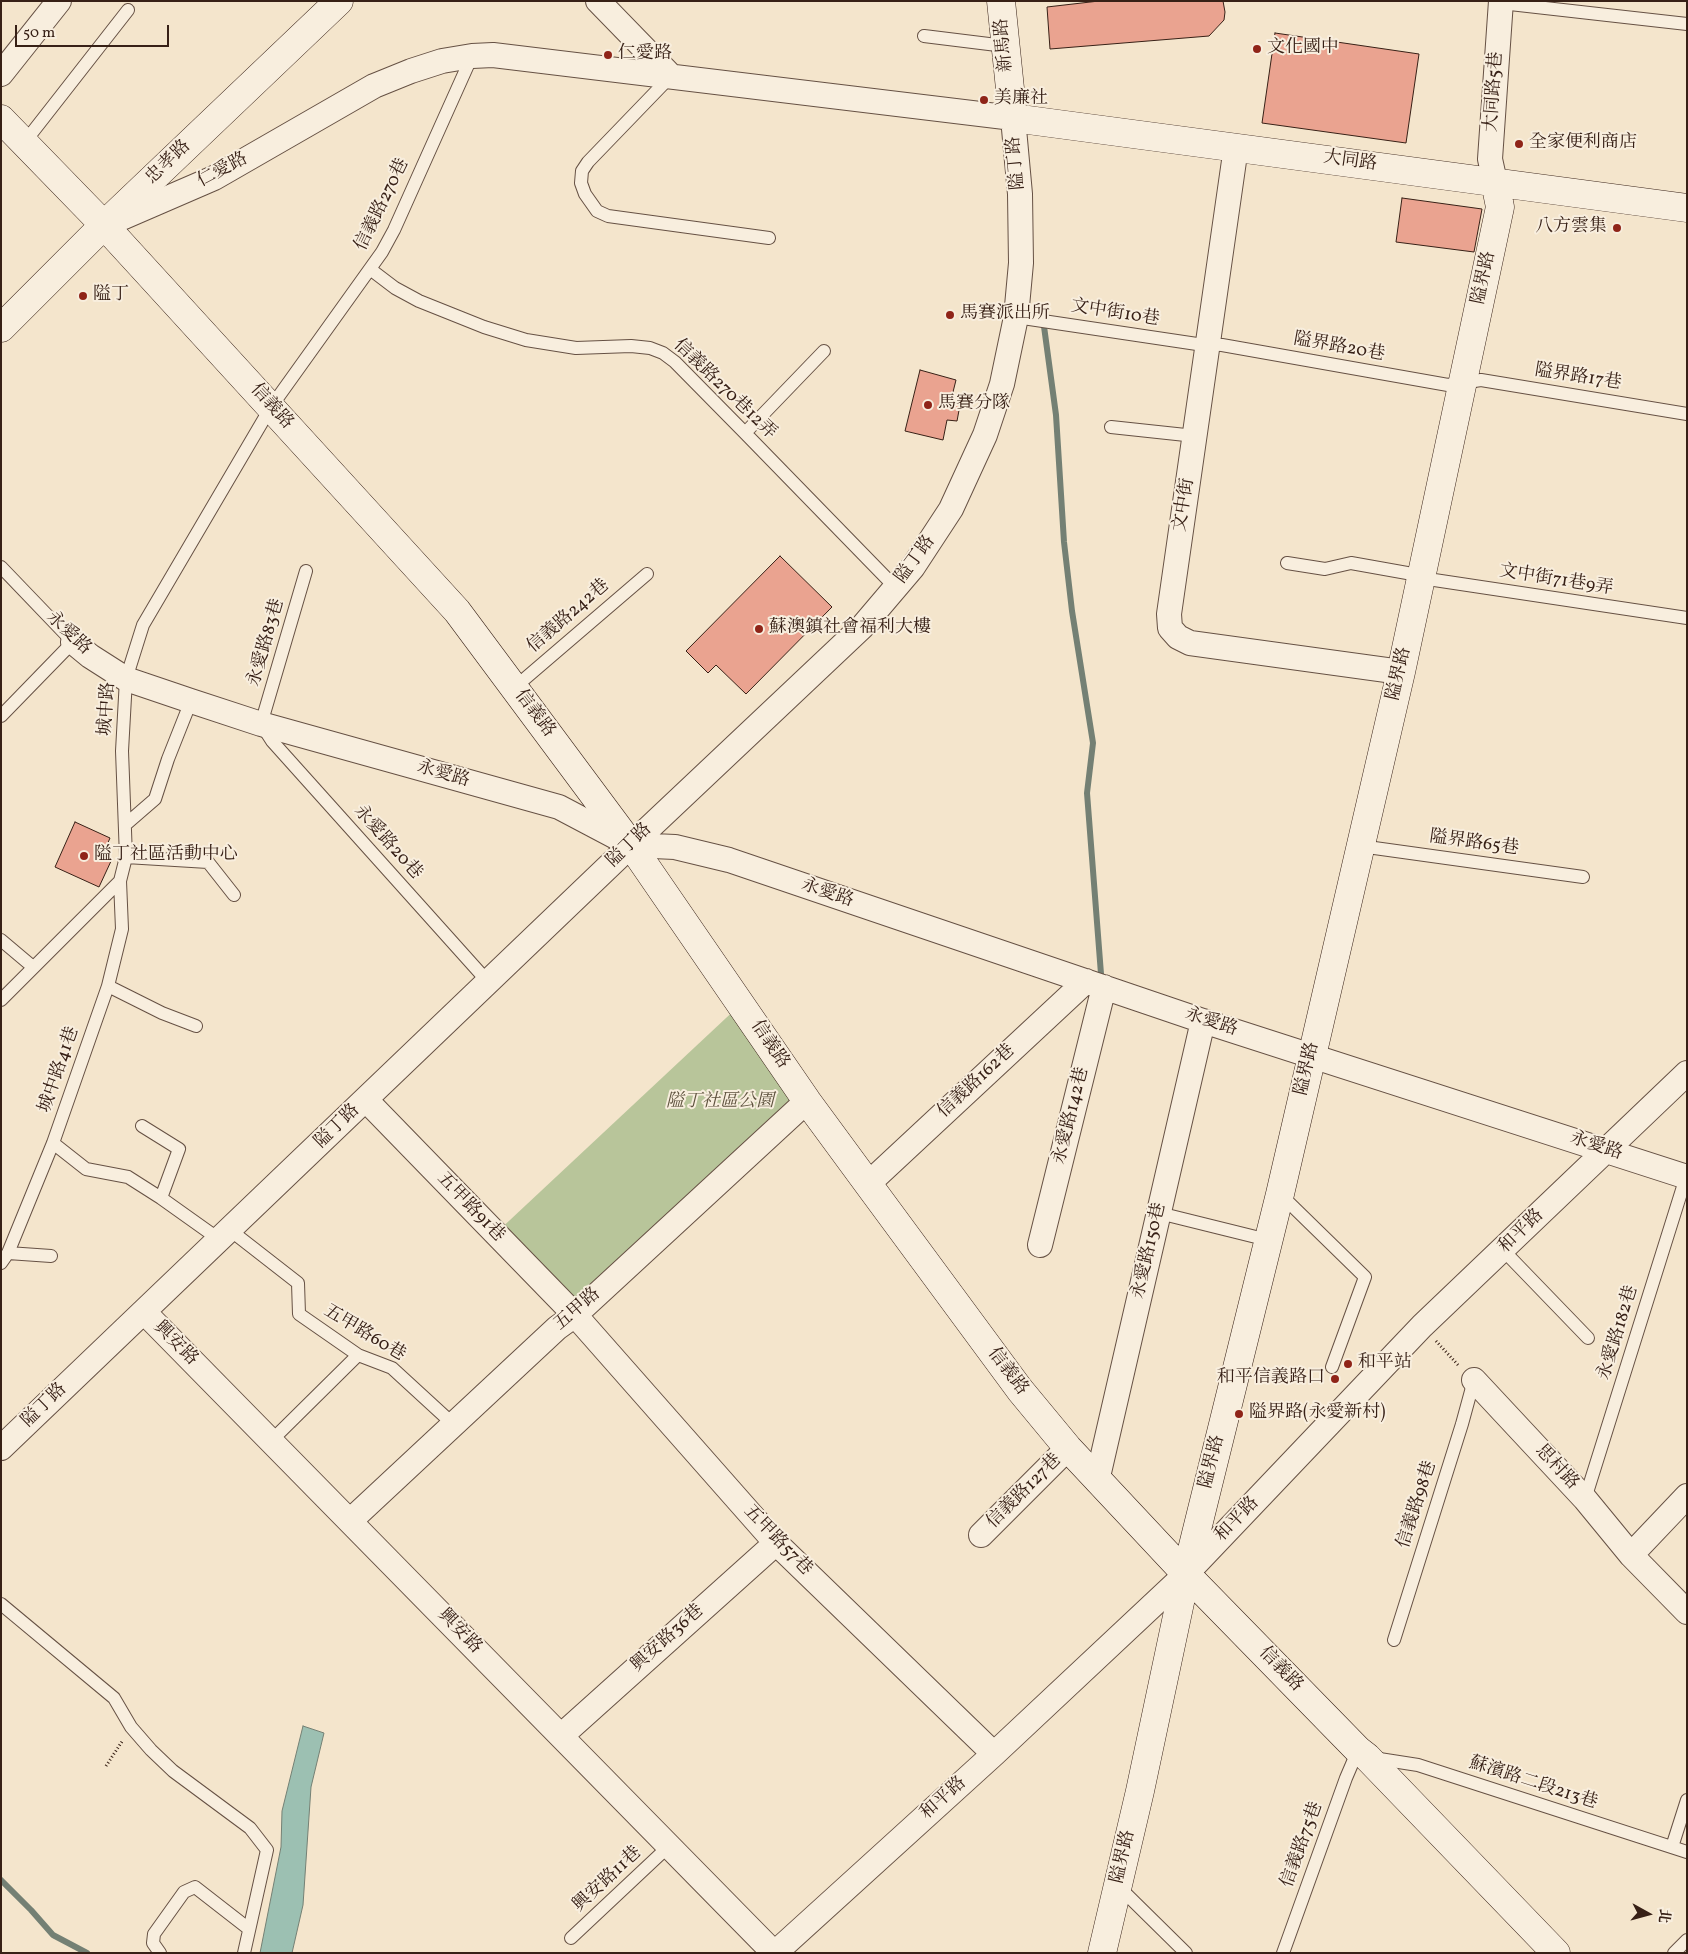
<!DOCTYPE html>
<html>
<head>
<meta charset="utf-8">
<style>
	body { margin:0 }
	#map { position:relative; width:1688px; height:1954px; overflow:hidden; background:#f4e5cc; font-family:Vollkorn,"Noto Serif TC",serif }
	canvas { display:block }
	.frame { position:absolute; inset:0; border:2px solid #372016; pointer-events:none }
	.north { position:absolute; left:1623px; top:1889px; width:50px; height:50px; -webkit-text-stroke:4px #f8eede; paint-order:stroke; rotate:97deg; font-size:14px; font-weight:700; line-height:20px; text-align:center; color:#372016 }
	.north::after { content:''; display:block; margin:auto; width:18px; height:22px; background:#372016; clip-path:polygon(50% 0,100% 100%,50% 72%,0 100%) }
	.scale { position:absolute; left:15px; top:25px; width:154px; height:22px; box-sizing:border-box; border:2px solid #372016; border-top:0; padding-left:6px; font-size:15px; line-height:18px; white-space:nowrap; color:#372016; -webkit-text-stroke:4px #f8eede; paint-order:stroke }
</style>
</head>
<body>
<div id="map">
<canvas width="1688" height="1954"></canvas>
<div class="frame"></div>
<div class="north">北</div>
<div class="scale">50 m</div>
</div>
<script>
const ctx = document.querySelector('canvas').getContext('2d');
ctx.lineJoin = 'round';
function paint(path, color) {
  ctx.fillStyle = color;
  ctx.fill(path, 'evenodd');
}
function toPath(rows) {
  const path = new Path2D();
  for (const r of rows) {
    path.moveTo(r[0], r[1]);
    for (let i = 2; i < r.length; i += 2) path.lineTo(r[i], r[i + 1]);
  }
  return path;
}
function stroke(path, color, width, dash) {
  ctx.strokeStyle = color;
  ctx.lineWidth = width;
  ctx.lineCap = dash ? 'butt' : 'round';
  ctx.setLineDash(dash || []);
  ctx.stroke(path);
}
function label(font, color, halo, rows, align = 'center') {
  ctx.font = font + ' Vollkorn,"Noto Serif TC",serif';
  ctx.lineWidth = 4;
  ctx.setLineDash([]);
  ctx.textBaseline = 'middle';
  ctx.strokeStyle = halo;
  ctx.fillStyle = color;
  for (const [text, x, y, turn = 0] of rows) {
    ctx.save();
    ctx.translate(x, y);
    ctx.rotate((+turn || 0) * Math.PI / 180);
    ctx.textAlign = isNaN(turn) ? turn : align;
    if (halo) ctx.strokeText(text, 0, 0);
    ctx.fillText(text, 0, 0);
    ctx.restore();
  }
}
const green = toPath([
	[741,1004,807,1101,575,1315,495,1234]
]);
const water = toPath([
	[303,1726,324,1733,311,1787,303,1905,292,1953,260,1953,281,1847,282,1811,303,1726]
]);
const stream = toPath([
	[1043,319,1056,415,1064,542,1072,611,1093,743,1087,793,1101,974],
	[1,1880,31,1910,53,1935,87,1953]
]);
const building = toPath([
	[1099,1,1223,1,1225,12,1224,20,1209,36,1050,49,1047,7,1099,1],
	[1275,33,1419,54,1406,143,1262,123,1275,33],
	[1402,198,1482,209,1474,252,1396,242,1402,198],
	[920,370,956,380,950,404,960,405,957,421,947,420,943,440,905,431,920,370],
	[780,556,832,607,746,694,716,665,708,673,686,651,780,556],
	[75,822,110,838,103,854,112,859,99,887,55,867,75,822]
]);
const path = toPath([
	[1436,1341,1459,1366],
	[106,1766,123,1740]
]);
const lane = toPath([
	[1501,3,1687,24],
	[924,36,1005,46],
	[671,76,588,162,582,171,581,183,585,194,597,211,608,216,769,238],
	[24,143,128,10],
	[370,269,395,288,419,301,484,327,526,340,576,348,631,346,650,348,663,353,675,362,745,433,896,588],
	[1016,317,1197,344,1222,345,1448,385,1481,380,1687,414],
	[1111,427,1195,436],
	[745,433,824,351],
	[1287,563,1325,569,1351,563,1407,573,1421,578,1687,618],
	[1,567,73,642,1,716],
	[306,571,261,724,272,741,489,983],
	[514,688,647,574],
	[125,825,155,799,168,759,191,701],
	[1360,846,1583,877],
	[126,857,208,862,234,895],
	[1,940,33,967],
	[108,986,162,1013,196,1026],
	[1,1000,120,881,126,857,122,751,126,679,143,625,271,407,382,252,394,230,472,56],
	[142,1126,179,1149,161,1198],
	[53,1143,86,1169,128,1177,161,1198,220,1240],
	[1280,1194,1365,1277,1332,1367],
	[1159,1213,1268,1240],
	[230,1230,298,1283,299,1314,358,1355,392,1368,453,1424],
	[1503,1250,1588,1338],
	[8,1253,51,1256],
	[1,1263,8,1253,53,1143,108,986,122,929,120,881],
	[271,1441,358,1355],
	[1585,1499,1686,1177],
	[1,1604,114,1698,131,1727,151,1750,173,1771,250,1828,267,1850,244,1953],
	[1394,1640,1462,1424,1474,1380],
	[1373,1758,1418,1765,1687,1852],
	[1672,1847,1687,1800],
	[1118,1886,1186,1953],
	[571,1938,669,1846],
	[160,1953,153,1943,154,1934,184,1892,195,1887,249,1929],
	[1283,1953,1346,1778,1358,1750],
	[1674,1953,1687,1940]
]);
const street = toPath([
	[598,1,671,76],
	[1,74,59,1],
	[1236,147,1169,614,1170,628,1178,637,1190,643,1401,672],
	[1495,182,1490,159,1501,1],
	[73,642,90,656,126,679,191,701,261,724,559,807,631,845,675,847,729,860,1203,1021,1687,1177],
	[366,1100,575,1315,776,1543,994,1754],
	[868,1184,1086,981],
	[1040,1245,1104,987],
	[144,1312,774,1953],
	[1474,1380,1585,1499,1631,1555,1687,1612],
	[1,1448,631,845,862,627,913,567,951,509,985,435,1002,384,1016,317,1021,263,1020,194,1013,118,493,55,472,56,442,61,411,71,374,86,214,178,110,223],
	[1097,1481,1203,1021],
	[350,1521,557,1328,575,1315,807,1101],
	[981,1535,1068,1448],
	[1631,1555,1687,1496],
	[561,1736,776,1543],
	[775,1953,994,1754,1186,1574,1422,1326,1687,1073]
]);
const secondary = toPath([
	[1001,1,1013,118,1687,208],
	[1,119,104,225,457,611,631,845,807,1101,868,1184,1020,1390,1068,1448,1186,1574,1358,1750,1367,1757,1556,1953],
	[1,328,104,225,339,1],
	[1102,1953,1140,1791,1186,1574,1280,1194,1401,672,1500,207,1495,182]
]);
const markers = [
	[1257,49,5,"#8f2418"],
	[608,55,5,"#8f2418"],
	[984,100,5,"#8f2418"],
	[1519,144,5,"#8f2418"],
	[1617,228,5,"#8f2418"],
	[83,296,5,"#8f2418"],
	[950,315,5,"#8f2418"],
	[928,405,5,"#8f2418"],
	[759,629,5,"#8f2418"],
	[84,856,5,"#8f2418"],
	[1348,1364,5,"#8f2418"],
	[1335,1379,5,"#8f2418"],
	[1239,1414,5,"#8f2418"]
];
const streetNames = [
	["新馬路",1005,45,-95],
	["大同路5巷",1495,92,-86],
	["大同路",1350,162,8],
	["忠孝路",169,163,-44],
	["隘丁路",1017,163,-95],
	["仁愛路",223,171,-28],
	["信義路270巷",383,205,-64],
	["隘界路",1485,278,-78],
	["文中街10巷",1115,314,9],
	["隘界路20巷",1339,348,10],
	["隘界路17巷",1578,378,9],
	["信義路270巷12弄",724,390,44],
	["信義路",271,407,48],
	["文中街",1185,505,-81],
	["隘丁路",916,560,-54],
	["文中街71巷9弄",1556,581,9],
	["信義路242巷",569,617,-41],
	["永愛路",68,634,43],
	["永愛路83巷",267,643,-74],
	["隘界路",1400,674,-77],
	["城中路",108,709,-86],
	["信義路",534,714,53],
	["永愛路",443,775,16],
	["永愛路20巷",387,843,48],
	["隘界路65巷",1474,844,8],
	["隘丁路",630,846,-44],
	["永愛路",827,894,19],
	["永愛路",1211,1023,18],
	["信義路",769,1045,56],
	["隘界路",1308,1069,-77],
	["城中路41巷",60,1070,-71],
	["信義路162巷",977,1082,-43],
	["永愛路142巷",1072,1116,-76],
	["隘丁路",338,1127,-44],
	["永愛路",1596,1147,18],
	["五甲路91巷",470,1208,46],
	["和平路",1522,1232,-44],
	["永愛路150巷",1150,1251,-77],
	["五甲路",578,1310,-41],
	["永愛路182巷",1619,1333,-73],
	["五甲路60巷",364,1334,31],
	["興安路",175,1344,45],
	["信義路",1007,1372,53],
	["隘丁路",45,1406,-44],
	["隘界路",1213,1462,-76],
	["思村路",1556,1468,47],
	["信義路127巷",1025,1492,-45],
	["信義路98巷",1418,1505,-72],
	["和平路",1238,1520,-46],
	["五甲路57巷",777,1541,46],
	["興安路",459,1632,46],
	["興安路36巷",668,1639,-42],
	["信義路",1280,1670,46],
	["蘇濱路二段213巷",1533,1784,18],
	["和平路",944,1799,-42],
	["信義路75巷",1303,1845,-70],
	["隘界路",1124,1857,-77],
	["興安路11巷",608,1880,-43]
];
const poiNames = [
	["文化國中",1267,49],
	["仁愛路",618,55],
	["美廉社",994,100],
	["全家便利商店",1529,144],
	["八方雲集",1607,228,"right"],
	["隘丁",93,296],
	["馬賽派出所",960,315],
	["馬賽分隊",938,405],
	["蘇澳鎮社會福利大樓",769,629],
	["隘丁社區活動中心",94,856],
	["和平站",1358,1364],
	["和平信義路口",1325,1379,"right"],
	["隘界路(永愛新村)",1249,1414]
];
const parkNames = [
	["隘丁社區公園",720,1103]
];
paint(green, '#b8c59a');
paint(water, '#9cc0b2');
stroke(water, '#748074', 1);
stroke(stream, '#748074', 6);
paint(building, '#eaa390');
stroke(building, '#372016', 1);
stroke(lane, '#665144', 14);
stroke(street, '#665144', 26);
stroke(secondary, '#372016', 29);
stroke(path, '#372016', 3, [1, 2.5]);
stroke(lane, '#f8eede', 12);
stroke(street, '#f8eede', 24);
stroke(secondary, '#f8eede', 28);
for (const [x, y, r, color] of markers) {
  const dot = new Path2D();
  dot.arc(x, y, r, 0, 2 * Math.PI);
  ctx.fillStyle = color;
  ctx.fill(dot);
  stroke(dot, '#f8eede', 2);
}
label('18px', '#372016', '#f8eede', streetNames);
label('18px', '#372016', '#f8eede', poiNames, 'left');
label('italic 18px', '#5e523e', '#f8eede', parkNames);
</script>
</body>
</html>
